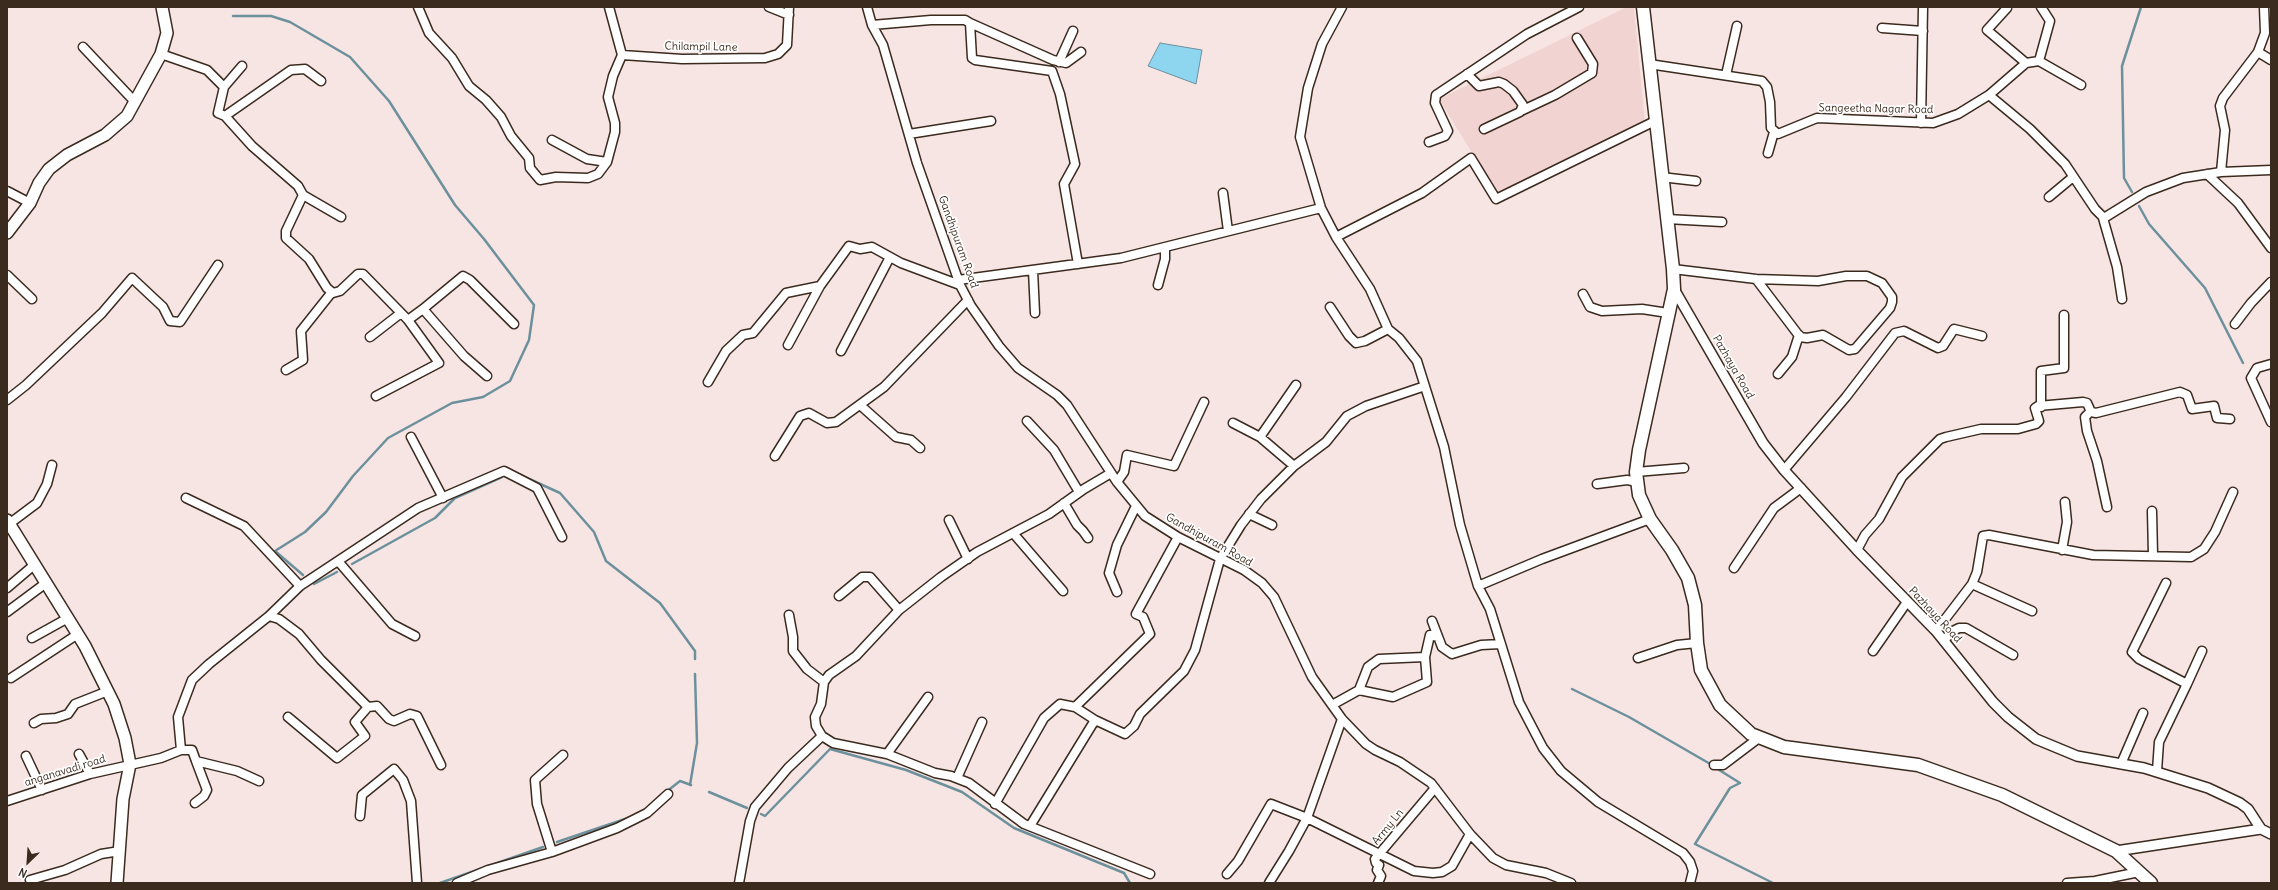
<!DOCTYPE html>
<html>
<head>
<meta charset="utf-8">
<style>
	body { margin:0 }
	#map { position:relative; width:2278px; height:890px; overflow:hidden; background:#f7e5e4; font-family:Delius,sans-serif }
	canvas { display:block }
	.frame { position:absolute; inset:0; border:8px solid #3b2a1e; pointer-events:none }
	.north { position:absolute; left:8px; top:842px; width:40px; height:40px; -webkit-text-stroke:3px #fff; paint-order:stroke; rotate:205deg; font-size:11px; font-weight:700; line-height:16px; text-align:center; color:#3b2a1e }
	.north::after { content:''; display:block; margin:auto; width:14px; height:18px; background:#3b2a1e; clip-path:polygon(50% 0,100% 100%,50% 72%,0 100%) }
</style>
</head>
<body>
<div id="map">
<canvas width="2278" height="890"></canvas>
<div class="frame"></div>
<div class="north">N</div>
</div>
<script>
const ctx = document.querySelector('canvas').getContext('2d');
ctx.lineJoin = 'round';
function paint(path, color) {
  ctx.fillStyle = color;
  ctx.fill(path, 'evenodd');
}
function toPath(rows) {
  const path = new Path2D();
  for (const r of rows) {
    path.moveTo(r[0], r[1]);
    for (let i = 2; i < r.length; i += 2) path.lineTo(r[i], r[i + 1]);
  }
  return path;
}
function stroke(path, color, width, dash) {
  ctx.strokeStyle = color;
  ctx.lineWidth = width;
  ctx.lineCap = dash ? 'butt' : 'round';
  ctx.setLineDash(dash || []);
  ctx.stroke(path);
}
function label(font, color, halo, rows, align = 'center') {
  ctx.font = font + ' Delius,sans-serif';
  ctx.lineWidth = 3.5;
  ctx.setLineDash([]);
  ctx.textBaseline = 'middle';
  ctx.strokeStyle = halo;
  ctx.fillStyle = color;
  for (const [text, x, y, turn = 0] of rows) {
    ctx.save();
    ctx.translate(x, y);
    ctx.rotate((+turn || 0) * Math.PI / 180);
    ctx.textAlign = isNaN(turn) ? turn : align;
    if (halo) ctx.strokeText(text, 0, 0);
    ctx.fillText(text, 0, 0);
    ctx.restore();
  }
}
const built = toPath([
	[1627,7,1634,7,1645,124,1498,195,1439,99]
]);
const water = toPath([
	[1160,43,1202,50,1196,84,1148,66,1160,43]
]);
const stream = toPath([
	[233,16,271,16,290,22,350,57,389,101,455,205,484,239,534,305,529,340,510,381,483,397,452,403,388,438,353,476,326,512,305,532,275,551,303,575],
	[2132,192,2124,178,2122,66,2141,7],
	[2139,206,2149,224,2205,288,2243,363],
	[514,472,560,493,594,532,606,561,660,603,695,651,695,659],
	[352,564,435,518,455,498,502,477],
	[314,584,337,572],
	[1572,689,1629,717,1712,765],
	[1716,768,1740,783,1730,788,1695,844,1773,883],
	[690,785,697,743,695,674],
	[666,792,680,781,691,785],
	[709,792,747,808],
	[761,814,765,816,830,749,906,770,962,792,1014,828,1124,873,1130,883],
	[557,842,631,817],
	[440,883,543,847]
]);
const minor = toPath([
	[418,7,429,33,452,58,469,86,486,100,501,117,511,136,529,158,530,168,540,180,556,177,588,178,598,174,607,162,615,132,615,123,608,97,613,76,622,55],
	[609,7,622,55,682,59,765,58,778,54,787,45,789,7],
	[769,7,789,15],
	[867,7,872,25,883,45,917,163,960,285,971,306,999,346,1018,368,1057,395,1067,405,1117,482,1145,516,1178,537,1244,570,1262,583,1274,597,1312,677,1342,719,1366,744,1375,750,1400,762,1431,783,1470,834,1493,858,1506,865,1546,873,1571,883],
	[1342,7,1322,44,1308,88,1300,137,1321,208,1336,237,1370,289,1388,329,1399,338,1417,361,1444,447,1460,525,1478,586,1490,609,1519,702,1543,748,1561,771,1598,802,1683,853,1690,862,1693,871,1690,883],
	[2007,8,1987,30,2026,63,2039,61,2081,85],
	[970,23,1053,60,1066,63,1081,52],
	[872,25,931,20,965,20,970,23,972,58,975,60,1052,71,1060,94,1075,164,1064,184,1078,264],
	[1882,28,1923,31],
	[83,47,135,102],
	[2258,52,2271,60],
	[161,54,207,70,224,87,218,113,225,116,252,146,298,186,303,195,286,231,286,238,309,259,327,288,333,293,340,291,358,274,363,274,408,320,439,363,376,396],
	[2039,61,2050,21,2041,7],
	[1059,62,1073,31],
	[1649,64,1762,81,1767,87,1770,102,1771,128,1778,134,1817,118,1933,123,1958,114,1989,95,2030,129,2065,164,2095,209,2104,218,2146,192,2183,178,2221,172,2271,170],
	[1467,74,1479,86,1499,82,1504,84,1513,91,1523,105,1520,112,1484,129],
	[1726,75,1737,26],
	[224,87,242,66],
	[1989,95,2026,63],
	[1521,111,1555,95,1592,73,1593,64,1577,38],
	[225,116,291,70,305,69,321,81],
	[1921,123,1923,7],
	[909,134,991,121],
	[552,140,587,159,607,162],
	[1429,142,1445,136,1448,131,1435,103,1436,95,1527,34,1579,7],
	[1768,153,1774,132],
	[2221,172,2225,130,2220,106,2223,98,2258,52,2265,33,2264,7],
	[2207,174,2238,203,2271,248],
	[1661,177,1696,181],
	[7,191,30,203],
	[1223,193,1228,231],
	[303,195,341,217],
	[2049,197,2073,177],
	[2103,218,2117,267,2122,299],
	[1667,219,1722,222],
	[1336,237,1422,193,1471,158,1496,199,1655,121],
	[1673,269,1756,279,1818,281,1846,276,1867,276,1882,283,1892,297,1892,302,1890,308,1855,349,1849,350,1823,335,1807,338,1800,337,1756,279],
	[1033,270,1035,313],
	[7,275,32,299],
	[958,280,1121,258,1321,208],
	[1158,285,1165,259,1165,247],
	[1583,294,1590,307,1602,311,1642,309,1668,313],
	[1330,307,1349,336,1356,343,1365,341,1388,329],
	[423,309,463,276,470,280,514,324],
	[408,320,423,309,464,356,487,376],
	[2235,324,2251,303,2271,282],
	[370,337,401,313],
	[788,345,820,286],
	[841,351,890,257],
	[2271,364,2257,368,2251,378,2271,422],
	[286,370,303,360,301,331,332,292],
	[1778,374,1792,357,1799,335],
	[708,382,726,351,743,335,753,333,786,293,820,286,849,246,860,249,872,247,901,263,960,285],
	[7,400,26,385,102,313,132,278,163,307,170,321,180,322,218,265],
	[860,405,896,437,911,440,920,448],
	[2041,407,2041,371,2064,368,2064,315],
	[2091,411,2085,417,2087,431,2097,461,2107,507],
	[1027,421,1054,450,1079,492],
	[1233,423,1260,437,1294,466],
	[411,437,443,498],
	[1260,437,1296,385],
	[775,456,800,416,809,413,827,423,836,422,884,387,968,300],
	[1784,470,1846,397,1895,333,1904,331,1938,348,1943,346,1954,329,1982,336],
	[1636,472,1684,468],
	[1117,482,1124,472,1127,455,1174,466,1204,402],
	[1597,484,1627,480,1638,482],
	[186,498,244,526,300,586],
	[1064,503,1077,525,1083,531,1088,538],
	[2152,511,2153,555],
	[1249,514,1272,525],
	[949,520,968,559],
	[9,524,37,503,47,484,52,465],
	[1013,533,1063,591],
	[1857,550,1865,535,1879,519,1902,477,1940,439,1946,437,1981,429,2018,429,2036,424,2039,421,2035,408,2038,406,2083,402,2087,403,2091,412,2096,413,2180,392,2187,395,2192,409,2214,406,2217,418,2230,419],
	[2062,550,2067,522,2065,502],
	[338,561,392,624,415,636],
	[1734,568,1774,508,1801,488],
	[1972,584,2032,611],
	[1478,586,1542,559,1650,519],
	[7,588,34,565],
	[1117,592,1109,573,1117,545,1136,506],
	[839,596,862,577,870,577,899,610],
	[7,612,46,583],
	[789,615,793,637,793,651,807,669,824,682],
	[269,616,300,586,418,508,504,471,537,488,562,537],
	[1432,621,1442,647,1452,654,1481,645,1501,644],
	[1936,631,1972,584,1977,572,1983,536,1989,535,2093,555,2191,557,2204,549,2215,532,2233,492],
	[32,638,68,618],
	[1944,641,1951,632,1959,628,1966,628,2013,655],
	[1873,651,1907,602],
	[1638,658,1677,645,1697,643],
	[11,678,78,634],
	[2187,684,2202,651],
	[1359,690,1368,667,1379,659,1425,657],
	[1332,705,1359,690,1393,697,1427,682,1425,657,1430,635,1438,637],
	[368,707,377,706,389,719,394,721,410,714,417,716,441,765],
	[1075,707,1150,634,1143,617,1136,614,1178,537],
	[1095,720,1125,734,1134,726,1140,714,1184,671,1195,650,1220,559,1241,525,1261,499,1294,466,1326,442,1347,416,1366,406,1425,386],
	[34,723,41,719,56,718,68,714,75,704,108,691],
	[822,736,833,743,887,754,935,773,951,776,969,783,1024,824,1150,874],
	[181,750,192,750,196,761,237,771,259,781],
	[79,754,90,774],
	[887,754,928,697],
	[26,756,42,790],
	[2121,764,2143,713],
	[1714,765,1723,765,1760,737],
	[2157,771,2159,742,2187,684,2139,659,2132,652,2166,583],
	[957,778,982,722],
	[7,801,90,774,161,758,181,750,178,717,192,680,209,664,269,616,279,619,299,634,321,660,368,707,355,722,365,736,337,758,288,717],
	[195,803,204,796,207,790,196,761],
	[995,804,1044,718,1060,704,1075,707,1095,720,1030,826],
	[360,816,362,795,394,769,403,780,411,801,417,883],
	[552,852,537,804,535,780,563,755],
	[1227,874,1238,861,1271,804,1307,818,1414,871,1433,873,1442,872,1452,866,1470,834],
	[30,880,65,870,101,854,120,851],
	[457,883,488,870,552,852,617,828,647,813,668,794],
	[739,883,750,821,755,807,788,768,822,736,816,726,815,717,821,704,824,682,829,675,856,656,899,610,941,577,977,552,1049,514,1084,489,1111,473],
	[1269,883,1289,851,1307,818,1342,719],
	[1378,883,1381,876,1377,870,1379,865,1376,863,1375,859,1435,788],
	[2067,883,2095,881,2139,872]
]);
const tertiary = toPath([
	[1674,289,1763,443,1784,470,1857,550,1936,631,1993,702,2008,717,2036,739,2077,756,2144,768,2208,788,2240,803,2248,809,2261,829,2271,834],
	[2116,851,2261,829]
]);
const secondary = toPath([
	[7,233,30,203,39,183,49,169,67,155,105,135,127,116,161,54,167,33,162,7],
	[7,520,85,646,114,704,125,738,130,764,123,799,117,883]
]);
const primary = toPath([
	[1643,7,1673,269,1674,289,1639,450,1636,472,1639,495,1650,519,1672,550,1688,578,1695,605,1697,643,1701,670,1720,705,1751,734,1784,747,1918,765,2002,795,2116,851,2151,883]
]);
const streetNames = [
	["Chilampil Lane",701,47,1],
	["Sangeetha Nagar Road",1876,109,1],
	["Gandhipuram Road",958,242,70],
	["Pazhaya Road",1733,367,60],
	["Gandhipuram Road",1209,540,29],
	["Pazhaya Road",1935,615,47],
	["anganavadi road",65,771,-17],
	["Army Ln",1388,827,-51]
];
paint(built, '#f1d3d1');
paint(water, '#8ed5f0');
stroke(water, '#6d919c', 1);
stroke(stream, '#6d919c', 2.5);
stroke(minor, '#3b2a1e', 11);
stroke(tertiary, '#3b2a1e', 12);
stroke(secondary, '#3b2a1e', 14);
stroke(primary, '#3b2a1e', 15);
stroke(minor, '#fff', 8);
stroke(tertiary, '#fff', 9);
stroke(secondary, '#fff', 11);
stroke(primary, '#fff', 12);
label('11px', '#3b2a1e', '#fff', streetNames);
</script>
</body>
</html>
